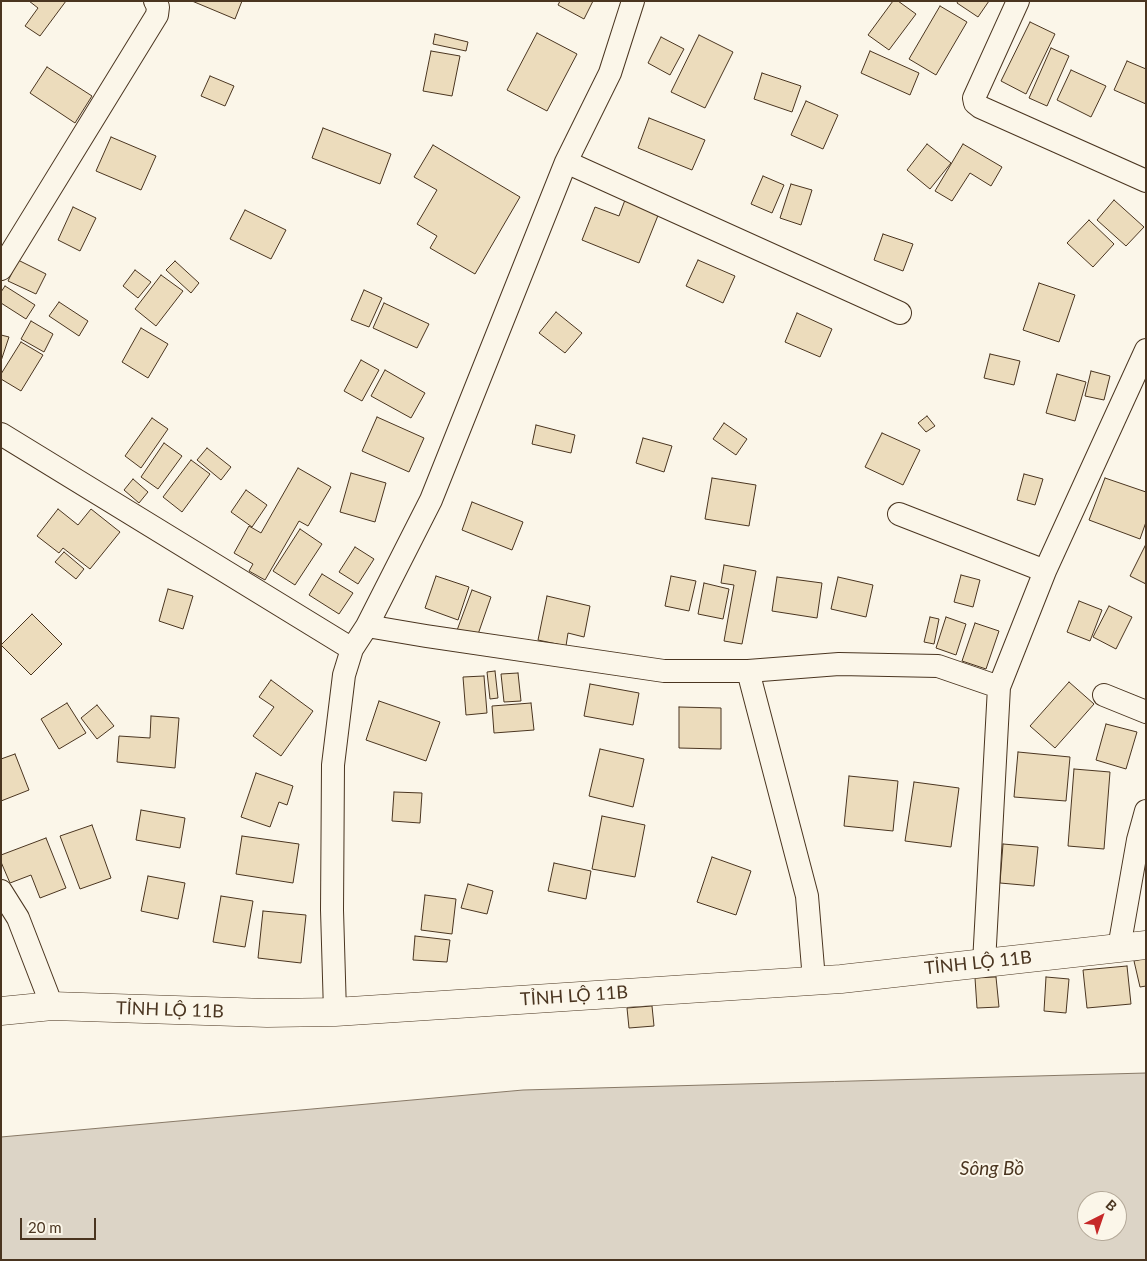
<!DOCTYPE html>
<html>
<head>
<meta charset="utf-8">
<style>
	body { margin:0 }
	#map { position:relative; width:1147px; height:1261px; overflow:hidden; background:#fbf6e9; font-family:Lato,sans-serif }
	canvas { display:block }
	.frame { position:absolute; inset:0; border:2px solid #4a3520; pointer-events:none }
	.north { position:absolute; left:1077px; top:1191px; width:50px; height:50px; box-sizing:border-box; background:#fbf6e9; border:1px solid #b4a999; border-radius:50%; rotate:41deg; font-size:14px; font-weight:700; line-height:20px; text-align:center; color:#4a3520 }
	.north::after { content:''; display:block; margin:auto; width:18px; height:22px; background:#c62828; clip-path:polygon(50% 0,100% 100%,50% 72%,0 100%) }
	.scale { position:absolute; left:20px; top:1218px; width:76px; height:22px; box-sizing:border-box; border:2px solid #4a3520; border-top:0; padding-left:6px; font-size:15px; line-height:18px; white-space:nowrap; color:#4a3520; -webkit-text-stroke:4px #fbf6e9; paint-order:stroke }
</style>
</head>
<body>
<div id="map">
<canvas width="1147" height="1261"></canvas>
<div class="frame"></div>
<div class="north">B</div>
<div class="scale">20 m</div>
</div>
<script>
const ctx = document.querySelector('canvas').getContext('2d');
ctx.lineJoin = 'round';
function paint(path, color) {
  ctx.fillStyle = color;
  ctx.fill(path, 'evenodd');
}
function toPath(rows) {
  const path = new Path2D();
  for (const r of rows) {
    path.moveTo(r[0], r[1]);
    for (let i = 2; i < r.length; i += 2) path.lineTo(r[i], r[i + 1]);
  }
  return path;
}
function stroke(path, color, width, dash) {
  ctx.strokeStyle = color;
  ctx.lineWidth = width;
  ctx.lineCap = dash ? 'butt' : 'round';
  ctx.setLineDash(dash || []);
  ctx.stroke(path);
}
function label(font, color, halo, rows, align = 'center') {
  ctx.font = font + ' Lato,sans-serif';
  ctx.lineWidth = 4;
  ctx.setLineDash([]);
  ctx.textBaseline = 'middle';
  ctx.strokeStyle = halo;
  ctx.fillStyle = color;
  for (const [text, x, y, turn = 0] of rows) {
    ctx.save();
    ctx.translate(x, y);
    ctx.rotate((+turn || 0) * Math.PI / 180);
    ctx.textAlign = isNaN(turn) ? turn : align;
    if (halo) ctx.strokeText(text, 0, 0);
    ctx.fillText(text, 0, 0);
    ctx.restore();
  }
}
const water = toPath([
	[1146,1073,1146,1260,1,1260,1,1137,523,1090,1146,1073],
	[1087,1201,1117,1201,1117,1231,1087,1231,1087,1201]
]);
const building = toPath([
	[29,1,66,1,40,36,25,26,38,8,29,1],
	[192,1,242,1,235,19,192,1],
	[560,1,593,1,584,19,558,5,560,1],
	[893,1,898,1,916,14,889,50,868,35,893,1],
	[958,1,989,1,978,17,957,3,958,1],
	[940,6,967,22,936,75,909,59,940,6],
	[1030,22,1055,34,1026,94,1001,81,1030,22],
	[537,33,577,54,547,111,507,90,537,33],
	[435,34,468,42,466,51,433,44,435,34],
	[699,35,733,52,705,108,671,92,699,35],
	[661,37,684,49,670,75,648,63,661,37],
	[1051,48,1069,56,1047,106,1029,98,1051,48],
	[431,51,460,56,452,96,423,91,431,51],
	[870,51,919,73,910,95,861,73,870,51],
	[1127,61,1146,69,1146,104,1114,90,1127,61],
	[47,67,92,96,75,123,30,93,47,67],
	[1071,70,1106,86,1091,117,1057,100,1071,70],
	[762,73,801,86,792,112,754,99,762,73],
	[210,76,234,86,225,106,201,96,210,76],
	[806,101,838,115,823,149,791,135,806,101],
	[649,118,705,140,692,170,638,148,649,118],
	[323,128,391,154,380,184,312,158,323,128],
	[111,137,156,156,141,190,96,171,111,137],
	[927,144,951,163,930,189,907,170,927,144],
	[963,144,1002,167,991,186,970,173,952,201,935,191,963,144],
	[433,145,520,197,475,274,430,248,437,236,417,224,437,190,414,177,433,145],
	[763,176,784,185,772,213,751,204,763,176],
	[791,184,812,190,801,225,780,218,791,184],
	[625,200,659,213,639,263,582,240,595,207,619,216,625,200],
	[1114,200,1144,227,1126,246,1097,220,1114,200],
	[73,207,96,218,80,251,58,240,73,207],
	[245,210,286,230,271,259,230,239,245,210],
	[1089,220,1114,244,1093,267,1067,243,1089,220],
	[883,234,913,244,903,271,874,260,883,234],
	[18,260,46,274,36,294,8,281,18,260],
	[698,260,735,276,723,303,686,286,698,260],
	[175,261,199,283,191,293,166,270,175,261],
	[135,270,151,282,138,298,123,286,135,270],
	[161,275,183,291,156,326,135,309,161,275],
	[1039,283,1075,295,1059,342,1023,330,1039,283],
	[5,286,35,305,26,319,1,303,1,292,5,286],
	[364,290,382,298,369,327,351,320,364,290],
	[59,302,88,321,79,336,49,316,59,302],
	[384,303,429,324,417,348,373,328,384,303],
	[556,312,582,333,565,353,539,333,556,312],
	[797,313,832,329,820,357,785,342,797,313],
	[31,321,53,334,44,352,21,339,31,321],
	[141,328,168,344,148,378,122,362,141,328],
	[1,335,9,337,1,361,1,335],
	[21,342,43,355,21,391,1,379,1,374,21,342],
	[990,354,1020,361,1014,385,984,378,990,354],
	[361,360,379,370,362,401,344,391,361,360],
	[385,370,425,393,411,418,371,396,385,370],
	[1091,371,1110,376,1104,400,1085,396,1091,371],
	[1057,374,1086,382,1075,421,1046,413,1057,374],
	[927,416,935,426,926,432,918,423,927,416],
	[377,417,424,438,409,472,362,451,377,417],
	[152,418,168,429,141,468,125,456,152,418],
	[724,423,747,439,736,455,713,439,724,423],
	[536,425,575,435,571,453,532,444,536,425],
	[882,433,920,450,903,485,865,467,882,433],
	[643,438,672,446,664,472,636,463,643,438],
	[164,443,182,456,158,489,141,477,164,443],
	[207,448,231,467,221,480,197,460,207,448],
	[191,460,210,474,182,512,163,497,191,460],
	[298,468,331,487,308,526,299,521,265,580,249,571,253,564,234,553,249,526,261,533,298,468],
	[351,473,386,483,375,522,340,512,351,473],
	[1024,474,1043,479,1035,505,1017,500,1024,474],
	[712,478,756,485,749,526,705,519,712,478],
	[1105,478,1146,492,1146,522,1140,539,1089,520,1105,478],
	[133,479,148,492,139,503,124,490,133,479],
	[246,490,267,505,252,527,231,512,246,490],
	[472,502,523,522,512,550,462,530,472,502],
	[58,509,78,525,91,509,120,532,90,569,63,548,59,553,37,536,58,509],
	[300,529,322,544,295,585,273,571,300,529],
	[1146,544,1146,584,1130,576,1146,544],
	[355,547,374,559,358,584,339,572,355,547],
	[64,552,84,569,76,579,55,562,64,552],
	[724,565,756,571,742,644,724,641,734,585,721,583,724,565],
	[322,574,353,593,339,614,309,595,322,574],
	[961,575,980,580,973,607,954,602,961,575],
	[436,576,469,587,458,620,425,608,436,576],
	[671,576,696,581,689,611,665,606,671,576],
	[777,577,822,583,817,618,772,611,777,577],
	[838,577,873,585,866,617,831,609,838,577],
	[704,583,729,589,723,619,698,614,704,583],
	[168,589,193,596,183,629,159,621,168,589],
	[472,590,491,597,476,640,456,633,472,590],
	[547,596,590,606,584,637,568,633,566,646,538,640,547,596],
	[1079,601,1102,610,1090,641,1067,632,1079,601],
	[1109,606,1132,617,1116,649,1093,637,1109,606],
	[32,614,62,644,31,675,1,645,32,614],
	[930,617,939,619,934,644,924,642,930,617],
	[946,617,966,624,956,655,936,648,946,617],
	[975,623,999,631,986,669,962,661,975,623],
	[495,671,498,698,490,699,487,672,495,671],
	[518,673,521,701,504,702,501,674,518,673],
	[484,676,487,713,466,715,463,677,484,676],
	[271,680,313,711,281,756,253,736,274,707,259,697,271,680],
	[1069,682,1094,704,1055,748,1030,726,1069,682],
	[590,684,639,693,633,725,584,716,590,684],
	[379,701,440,722,426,761,366,740,379,701],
	[67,703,86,733,59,749,41,719,67,703],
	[531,703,534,730,494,733,492,706,531,703],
	[97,705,114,726,97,739,81,718,97,705],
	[679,707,721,708,721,749,679,748,679,707],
	[151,716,179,718,175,768,117,762,119,736,150,738,151,716],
	[1106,724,1137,732,1126,769,1096,760,1106,724],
	[600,749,644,759,633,807,589,796,600,749],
	[1018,752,1070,757,1066,801,1014,797,1018,752],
	[15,754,29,790,1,801,1,759,15,754],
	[1074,769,1110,772,1104,849,1068,846,1074,769],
	[256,773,293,786,287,805,279,802,270,827,241,817,256,773],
	[849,776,898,781,893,831,844,826,849,776],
	[914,782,959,788,951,847,905,841,914,782],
	[394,792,422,793,420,823,392,821,394,792],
	[141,810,185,818,180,848,136,840,141,810],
	[602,816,645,825,635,877,592,869,602,816],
	[92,825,111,878,80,889,60,836,92,825],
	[242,836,299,844,293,883,236,874,242,836],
	[46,838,66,888,40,898,31,875,10,883,1,862,1,855,46,838],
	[1003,844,1038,847,1034,886,1000,883,1003,844],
	[712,857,751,871,736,915,697,902,712,857],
	[554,863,591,871,586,899,548,891,554,863],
	[148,876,185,883,178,919,141,911,148,876],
	[468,884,493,891,487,914,461,908,468,884],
	[425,895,456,899,452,934,421,930,425,895],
	[221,896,253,901,245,947,213,942,221,896],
	[263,911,306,915,301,963,258,958,263,911],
	[415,936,450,940,447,962,413,960,415,936],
	[1146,958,1146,986,1140,987,1134,961,1146,958],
	[1127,966,1131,1004,1087,1008,1083,970,1127,966],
	[996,977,999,1007,977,1008,975,978,996,977],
	[1046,977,1069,979,1066,1013,1044,1011,1046,977],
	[652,1006,654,1026,629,1028,627,1008,652,1006]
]);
const minor = toPath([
	[1018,1,974,98,975,103,980,107,1146,181],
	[566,162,900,313],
	[1,269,157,15,158,7,155,1],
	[1,434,352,649,344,675,333,765,332,910,335,1012],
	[899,514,1045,571],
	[367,626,426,636,664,671,748,671,839,664,938,666,999,687],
	[352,649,367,626,431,500,566,162,610,73,633,1],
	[748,671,807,896,814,980],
	[1104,695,1146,712],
	[1,891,18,918,52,1006],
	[1119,948,1138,840,1146,811],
	[984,963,999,687,1045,571,1146,350]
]);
const secondary = toPath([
	[1,1011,52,1006,267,1013,335,1012,841,979,1146,945]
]);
const streetNames = [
	["TỈNH LỘ 11B",978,963,-6],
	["TỈNH LỘ 11B",574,996,-4],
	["TỈNH LỘ 11B",170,1010,2]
];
const waterNames = [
	["Sông Bồ",992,1169]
];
paint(water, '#dcd4c6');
stroke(water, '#887966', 1);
paint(building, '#ecdcbc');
stroke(building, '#4a3520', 1);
stroke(minor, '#4a3520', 24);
stroke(secondary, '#4a3520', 29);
stroke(minor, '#fbf6e9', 22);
stroke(secondary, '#fbf6e9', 28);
label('18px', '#4a3520', '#fbf6e9', streetNames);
label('italic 19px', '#4a3520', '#fbf6e9', waterNames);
</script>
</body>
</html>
